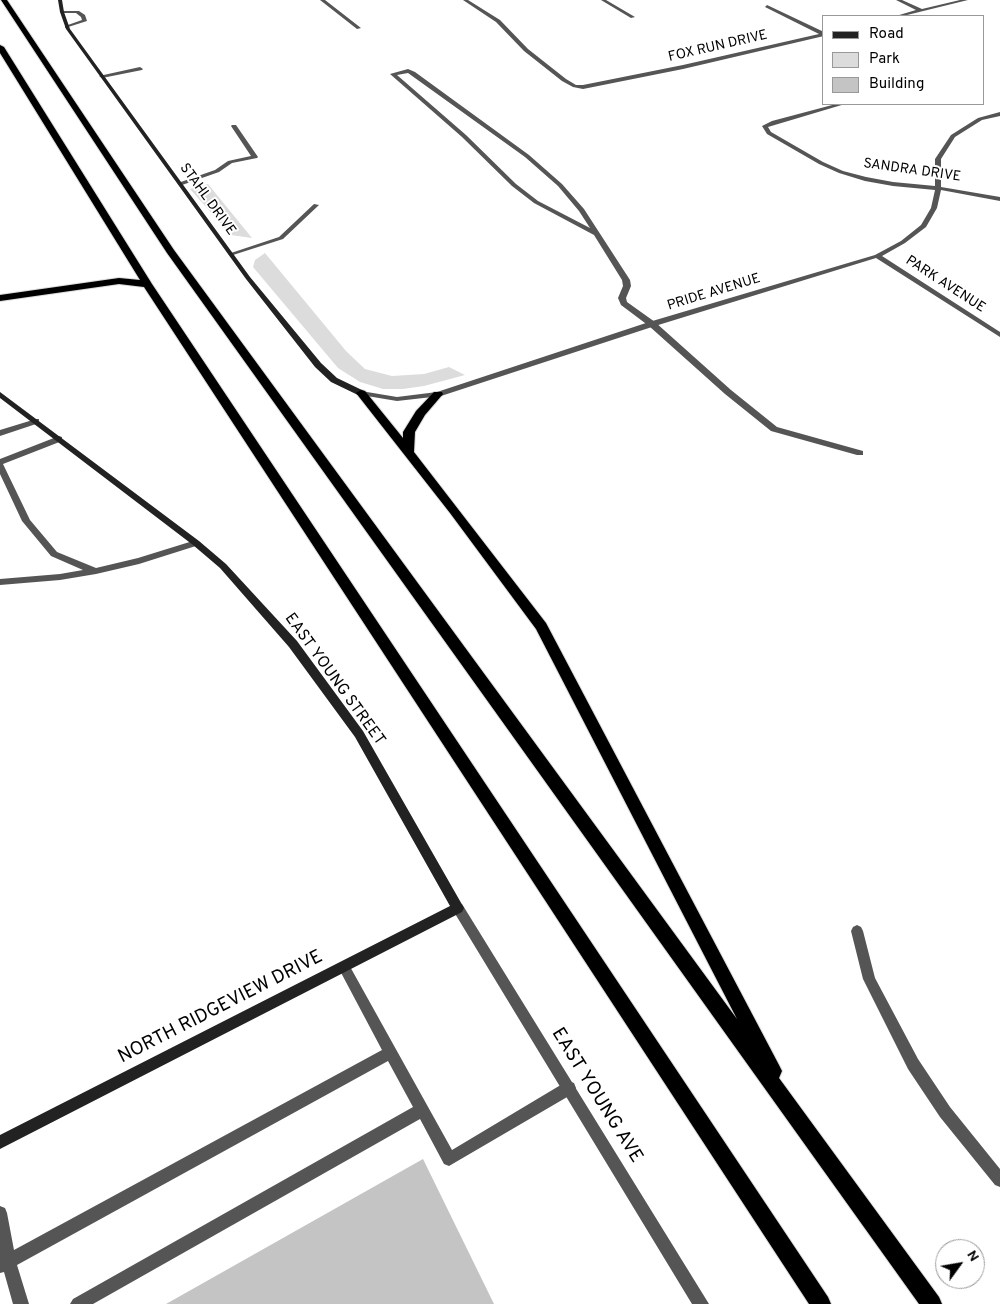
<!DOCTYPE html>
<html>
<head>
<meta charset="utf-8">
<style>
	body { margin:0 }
	#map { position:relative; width:1000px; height:1304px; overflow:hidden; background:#fff; font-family:Overpass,sans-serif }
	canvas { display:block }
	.legend { position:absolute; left:822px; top:15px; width:162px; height:90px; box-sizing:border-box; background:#fff; border:1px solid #999; margin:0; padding:6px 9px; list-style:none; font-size:15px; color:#000 }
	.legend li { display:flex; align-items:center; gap:10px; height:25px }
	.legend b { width:25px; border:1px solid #999 }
	.north { position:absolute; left:935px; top:1239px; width:50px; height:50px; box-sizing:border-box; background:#fff; border:1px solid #999; border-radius:50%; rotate:58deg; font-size:14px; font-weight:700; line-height:20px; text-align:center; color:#000 }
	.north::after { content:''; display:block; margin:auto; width:18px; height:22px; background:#000; clip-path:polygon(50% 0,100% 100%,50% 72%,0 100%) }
</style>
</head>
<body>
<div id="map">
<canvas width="1000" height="1304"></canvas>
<ul class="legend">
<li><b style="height:6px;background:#222"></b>Road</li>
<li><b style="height:14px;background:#dcdcdc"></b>Park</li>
<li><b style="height:14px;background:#c4c4c4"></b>Building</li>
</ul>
<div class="north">N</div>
</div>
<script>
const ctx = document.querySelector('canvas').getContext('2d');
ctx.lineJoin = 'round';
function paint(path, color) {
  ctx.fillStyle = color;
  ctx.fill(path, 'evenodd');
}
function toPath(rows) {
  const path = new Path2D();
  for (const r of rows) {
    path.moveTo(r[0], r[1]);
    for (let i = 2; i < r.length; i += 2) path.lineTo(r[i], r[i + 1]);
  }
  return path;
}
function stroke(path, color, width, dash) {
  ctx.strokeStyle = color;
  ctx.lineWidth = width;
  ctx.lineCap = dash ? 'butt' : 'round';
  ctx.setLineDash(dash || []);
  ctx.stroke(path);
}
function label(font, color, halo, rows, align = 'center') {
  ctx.font = font + ' Overpass,sans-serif';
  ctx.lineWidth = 4;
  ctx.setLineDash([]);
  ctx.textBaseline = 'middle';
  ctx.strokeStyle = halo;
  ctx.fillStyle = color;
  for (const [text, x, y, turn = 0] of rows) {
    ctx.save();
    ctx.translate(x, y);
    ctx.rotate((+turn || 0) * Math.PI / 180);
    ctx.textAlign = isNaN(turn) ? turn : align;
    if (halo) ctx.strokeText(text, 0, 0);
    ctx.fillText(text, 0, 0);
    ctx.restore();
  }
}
const green = toPath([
	[208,184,252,238,231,235,190,189],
	[265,253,346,351,365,369,392,376,424,374,449,367,465,375,424,386,403,389,383,389,360,382,338,368,253,267,255,260]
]);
const building = toPath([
	[423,1159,494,1304,166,1304]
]);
const service = toPath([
	[62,11,79,11,85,15,87,21,65,28,65,26,82,20,81,17,76,13,60,13,62,11],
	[140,67,143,69,142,70,102,78,99,76,140,67],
	[408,69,415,72,529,155,562,184,584,209,630,280,631,286,626,298,627,302,655,322,731,390,777,427,863,451,863,455,857,455,771,431,725,394,649,326,621,305,618,298,623,286,622,280,594,235,534,203,512,186,462,137,390,74,408,69],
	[408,73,525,157,558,186,579,211,590,228,538,201,516,184,466,135,397,75,408,73],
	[232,125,236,125,258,157,257,158,232,163,219,172,182,185,178,185,178,183,215,170,228,161,251,156,231,126,232,125],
	[314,204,319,205,283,239,233,255,228,254,279,237,314,204],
	[36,419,39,419,39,423,0,436,0,430,36,419],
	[59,436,62,437,62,441,3,464,30,520,57,552,96,568,138,558,196,540,201,543,199,545,139,564,96,574,60,580,0,585,0,579,60,574,83,570,51,556,22,521,0,474,0,459,59,436],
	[344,961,348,963,452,1150,564,1083,569,1081,574,1083,576,1088,574,1093,449,1166,444,1164,420,1119,93,1304,70,1304,73,1299,413,1107,388,1061,17,1265,29,1304,13,1304,4,1272,0,1273,0,1206,5,1208,7,1213,14,1250,382,1050,338,967,340,963,344,961]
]);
const minor = toPath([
	[320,0,325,0,361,28,357,29,320,0],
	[463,0,468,0,500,20,528,49,566,79,576,85,583,85,683,65,819,34,765,7,767,5,824,32,824,36,683,69,583,89,573,87,562,81,524,51,496,22,463,0],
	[601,0,606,0,635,17,631,18,601,0],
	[896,0,902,0,922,9,960,0,968,0,903,16,896,16,916,10,896,0],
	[836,104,845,104,768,127,771,132,823,162,843,171,866,177,893,182,935,186,935,159,951,135,978,118,1000,112,1000,116,982,120,955,137,941,159,941,187,1000,197,1000,201,941,190,937,208,926,227,905,243,882,256,1000,332,1000,337,876,258,655,326,441,396,397,401,361,395,357,393,361,391,397,397,437,392,649,322,875,255,901,241,921,225,931,208,935,190,893,186,865,181,839,173,819,164,767,134,762,126,772,121,836,104],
	[458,903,462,904,709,1304,692,1304,454,912,452,908,454,904,458,903],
	[857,925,861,927,863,931,875,978,918,1059,950,1107,1000,1169,1000,1187,995,1185,940,1117,908,1069,863,979,851,931,853,927,857,925]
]);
const secondary = toPath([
	[58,0,62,0,64,12,70,29,250,277,321,363,337,378,364,391,364,395,358,395,331,382,315,367,246,279,66,29,60,12,58,0],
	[0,392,199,541,226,564,297,641,363,731,464,908,462,912,0,1149,0,1135,450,906,355,737,289,647,220,568,193,545,0,398,0,392]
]);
const trunk = toPath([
	[1,0,7,0,174,250,737,1019,536,629,450,513,356,393,361,390,365,391,403,438,403,432,416,411,434,392,442,392,443,394,425,415,415,432,414,452,546,623,779,1065,782,1071,779,1078,939,1297,942,1304,919,1304,167,253,1,0],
	[0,45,4,47,152,284,828,1297,831,1304,809,1304,144,287,119,284,0,301,0,295,119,278,140,280,0,53,0,45]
]);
const farStreetnames = [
	["FOX RUN DRIVE",718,47,-13],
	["SANDRA DRIVE",912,171,8],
	["STAHL DRIVE",207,200,54],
	["PARK AVENUE",945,285,33],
	["PRIDE AVENUE",714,293,-17]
];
const streetNames = [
	["EAST YOUNG STREET",334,680,54]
];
const nearStreetnames = [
	["NORTH RIDGEVIEW DRIVE",221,1008,-27],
	["EAST YOUNG AVE",596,1096,58]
];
paint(green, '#dcdcdc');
paint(building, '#c4c4c4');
stroke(trunk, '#dbdbdb', 2);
paint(service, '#555');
paint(minor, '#555');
paint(secondary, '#222');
paint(trunk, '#000');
label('14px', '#000', '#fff', farStreetnames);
label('16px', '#000', '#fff', streetNames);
label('19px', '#000', '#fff', nearStreetnames);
</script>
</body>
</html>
